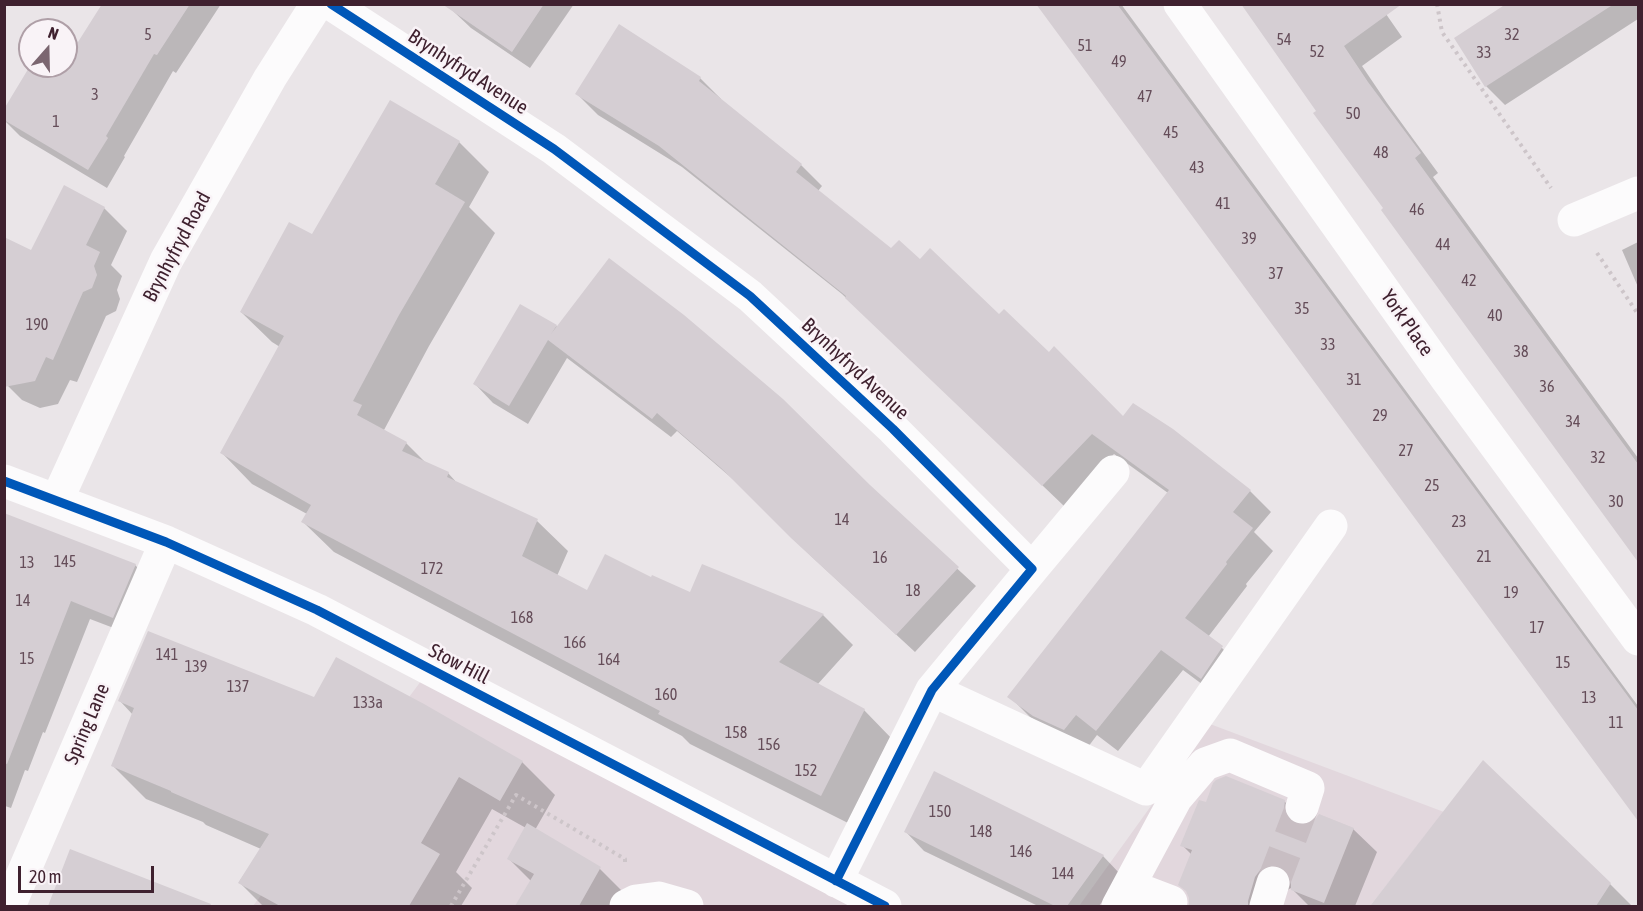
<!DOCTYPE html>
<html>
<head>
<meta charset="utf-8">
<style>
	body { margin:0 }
	#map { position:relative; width:1643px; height:911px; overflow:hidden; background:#eae5e8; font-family:"Asap Condensed",sans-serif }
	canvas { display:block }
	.frame { position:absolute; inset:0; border:6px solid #3f212f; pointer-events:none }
	.north { position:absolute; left:18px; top:18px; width:60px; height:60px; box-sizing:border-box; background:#f9f3f7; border:2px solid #af9fa7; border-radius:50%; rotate:20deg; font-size:16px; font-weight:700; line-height:24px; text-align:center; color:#3f212f }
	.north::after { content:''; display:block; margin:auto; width:21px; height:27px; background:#7b6670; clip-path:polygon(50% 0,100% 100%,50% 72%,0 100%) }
	.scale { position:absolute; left:18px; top:866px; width:136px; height:27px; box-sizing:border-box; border:3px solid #3f212f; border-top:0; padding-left:8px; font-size:18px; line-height:21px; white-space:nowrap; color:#3f212f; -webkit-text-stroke:4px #f9f3f7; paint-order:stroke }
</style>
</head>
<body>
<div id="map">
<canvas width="1643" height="911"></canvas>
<div class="frame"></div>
<div class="north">N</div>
<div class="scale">20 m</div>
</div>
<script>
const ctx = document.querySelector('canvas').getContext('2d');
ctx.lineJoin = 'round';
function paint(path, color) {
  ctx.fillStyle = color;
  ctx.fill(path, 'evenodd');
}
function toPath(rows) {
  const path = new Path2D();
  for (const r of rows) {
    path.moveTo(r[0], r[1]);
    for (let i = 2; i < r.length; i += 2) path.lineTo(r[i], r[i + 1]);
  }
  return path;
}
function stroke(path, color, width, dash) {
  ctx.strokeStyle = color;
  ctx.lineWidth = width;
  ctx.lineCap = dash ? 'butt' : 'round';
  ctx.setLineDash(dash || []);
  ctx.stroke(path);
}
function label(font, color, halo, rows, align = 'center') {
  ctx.font = font + ' "Asap Condensed",sans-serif';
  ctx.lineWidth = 5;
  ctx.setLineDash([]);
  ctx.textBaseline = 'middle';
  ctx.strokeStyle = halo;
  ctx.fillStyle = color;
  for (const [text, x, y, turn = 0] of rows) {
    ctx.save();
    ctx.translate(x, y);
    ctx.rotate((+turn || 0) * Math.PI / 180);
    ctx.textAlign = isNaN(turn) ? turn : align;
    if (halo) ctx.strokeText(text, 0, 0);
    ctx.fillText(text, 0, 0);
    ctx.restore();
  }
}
const built = toPath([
	[430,669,885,906,253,906],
	[1210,724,1444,812,1370,906,1079,906]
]);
const shadow = toPath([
	[104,4,221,4,176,73,173,71,124,156,125,157,107,188,20,136,4,120,4,112,32,66,66,66,66,37,78,44],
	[457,4,574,4,530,68,471,28,453,11],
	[1037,4,1121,4,1638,706,1638,818],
	[1243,4,1379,4,1402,37,1362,66,1387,103,1438,173,1433,177,1638,458,1638,560,1383,210,1386,208],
	[1509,4,1638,4,1638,19,1505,105,1486,86],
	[700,78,721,99,721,100,801,165,822,186,818,191,891,250,920,261,999,316,1049,354,1124,418,1250,491,1271,512,1254,532,1273,551,1246,584,1247,586,1208,637,1222,648,1243,669,1222,699,1183,670,1118,751,1097,735,1085,751,1030,717,1009,696,1168,493,1114,454,1064,506,842,294,682,167,598,115,577,94],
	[459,142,489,172,469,207,495,233,429,346,384,430,406,443,427,464,448,473,458,484,537,521,568,551,557,576,588,592,651,579,691,594,703,566,823,615,853,645,817,685,864,710,894,741,852,825,690,744,682,736,334,552,303,522,307,514,252,484,222,453,280,347,272,342,241,312,313,236],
	[104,208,127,231,111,265,122,276,117,290,120,299,116,311,106,316,77,382,70,380,58,404,40,408,22,400,4,382,31,252],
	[1638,242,1638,287,1622,250],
	[556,326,869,487,976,586,915,652,811,556,742,487,677,431,671,437,567,358,528,424,493,403,475,384],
	[4,514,135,565,154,584,132,635,90,619,45,733,43,732,28,771,25,770,11,808,5,806,4,808],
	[315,699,522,762,555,795,535,830,600,869,633,902,630,906,517,906,531,881,509,859,526,828,492,809,456,872,472,888,461,906,263,906,239,882,261,849,206,825,203,822,146,799,113,766,133,715,120,701],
	[1484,762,1610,884,1632,906,1372,906],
	[1284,801,1308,826,1353,829,1377,852,1355,906,1309,906,1291,888,1284,892,1276,906,1190,906,1192,855,1182,845,1207,804],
	[906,832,1103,856,1121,875,1099,906,1038,906,924,851],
	[71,851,136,888,129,906,50,906]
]);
const building = toPath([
	[102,4,190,4,157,55,154,54,106,136,108,138,88,170,4,120,4,109,30,66,66,66,66,35,78,42],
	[442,4,544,4,512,52],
	[1036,4,1117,4,1638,710,1638,821],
	[1241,4,1402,4,1344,46,1368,82,1421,153,1415,158,1638,464,1638,562,1381,210,1383,208,1313,113,1316,111],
	[1506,4,1614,4,1485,87,1454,38],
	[619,24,701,77,699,81,802,164,796,172,891,248,899,240,920,259,930,248,999,314,1004,309,1049,352,1054,346,1123,416,1133,403,1173,429,1251,490,1233,512,1253,528,1226,562,1227,564,1185,618,1223,646,1201,679,1161,650,1096,731,1076,715,1064,730,1033,716,1007,697,1169,490,1092,434,1042,486,845,298,846,296,659,146,575,94],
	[390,100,460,141,435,184,465,202,399,315,353,401,362,405,357,415,407,442,402,451,449,472,447,477,538,519,522,556,587,590,605,554,651,577,652,575,690,592,702,564,824,614,779,662,865,709,821,796,658,714,660,711,301,522,311,505,220,453,284,336,240,312,289,222,312,234],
	[64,185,105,207,86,245,100,252,94,266,97,275,92,288,83,292,53,360,46,357,35,381,4,387,4,237,31,250],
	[609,258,684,315,783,399,870,485,959,567,896,635,791,538,721,468,657,413,652,419,548,340,509,406,473,384,520,304,557,325,551,334],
	[4,513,136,564,113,618,71,601,7,764,4,763],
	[148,631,314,697,336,657,424,704,523,761,500,801,459,777,421,843,440,854,409,906,280,906,238,883,269,834,171,792,171,791,111,766,134,708,118,701],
	[1483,760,1611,883,1596,906,1370,906],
	[934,771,1104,855,1067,906,1055,906,904,832],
	[1226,776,1285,800,1284,812,1289,820,1296,825,1307,825,1314,821,1319,814,1354,828,1324,903,1291,890,1291,879,1287,871,1279,865,1269,865,1261,869,1255,877,1248,901,1248,906,1189,906,1189,898,1186,891,1178,885,1192,850,1180,846,1199,800,1206,802,1213,783,1216,780],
	[527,823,601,867,579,906,515,906,534,874,507,859],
	[70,849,211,904,210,906,48,906]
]);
const minorTunnel = toPath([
	[1273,883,1302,807]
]);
const path = toPath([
	[1437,4,1442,32,1551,188],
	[1597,253,1638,314],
	[451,906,516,795,625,859,625,862]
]);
const minor = toPath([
	[331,4,554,149,750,296,893,429,1032,569,932,690,836,881],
	[1180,4,1446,378,1638,639],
	[1574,220,1638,193],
	[4,481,166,542,317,610,885,906],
	[57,500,166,261,270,78,317,4],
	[1032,569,1113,472],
	[932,690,1146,789,1331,526],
	[1129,886,1171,902],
	[9,906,166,542],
	[626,906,636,901,659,898,687,906],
	[1118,906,1176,798,1205,764,1230,755,1308,788,1302,807],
	[1266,906,1273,883]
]);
const cycleway = toPath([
	[331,4,554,149,750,296,893,429,1032,569,932,690,836,881],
	[4,481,166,542,317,610,885,906]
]);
const numberNames = [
	["5",148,35],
	["32",1512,35],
	["54",1284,40],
	["51",1085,46],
	["52",1317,52],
	["33",1484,53],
	["49",1119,62],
	["3",95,95],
	["47",1145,97],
	["50",1353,114],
	["1",56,122],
	["45",1171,133],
	["48",1381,153],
	["43",1197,168],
	["41",1223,204],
	["46",1417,210],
	["39",1249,239],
	["44",1443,245],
	["37",1276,274],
	["42",1469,281],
	["35",1302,309],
	["40",1495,316],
	["190",37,325],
	["33",1328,345],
	["38",1521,352],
	["31",1354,380],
	["36",1547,387],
	["29",1380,416],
	["34",1573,422],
	["27",1406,451],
	["32",1598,458],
	["25",1432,486],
	["30",1616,502],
	["14",842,520],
	["23",1459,522],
	["21",1484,557],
	["16",880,558],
	["145",65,562],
	["13",27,563],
	["172",432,569],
	["18",913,591],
	["19",1511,593],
	["14",23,601],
	["168",522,618],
	["17",1537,628],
	["166",575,643],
	["141",167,655],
	["15",27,659],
	["164",609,660],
	["15",1563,663],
	["139",196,667],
	["137",238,687],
	["160",666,695],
	["13",1589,698],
	["133a",368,703],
	["11",1616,723],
	["158",736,733],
	["156",769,745],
	["152",806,771],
	["150",940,812],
	["148",981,832],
	["146",1021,852],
	["144",1063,874]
];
const streetNames = [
	["Brynhyfryd Avenue",468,72,33],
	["Brynhyfryd Road",177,247,-62],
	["York Place",1407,323,55],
	["Brynhyfryd Avenue",855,369,43],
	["Stow Hill",459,664,27],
	["Spring Lane",87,724,-67]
];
paint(built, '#e2d7dd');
paint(shadow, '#0003');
paint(building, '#d5ced3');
stroke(minorTunnel, '#c8bec3', 33, [33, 16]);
stroke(path, '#cdc5c9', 4, [3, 4.5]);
stroke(minor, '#fcfbfc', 33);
stroke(cycleway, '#0057b8', 9);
label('16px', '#654d59', null, numberNames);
label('20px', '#3f212f', '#f9f3f7', streetNames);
</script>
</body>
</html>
